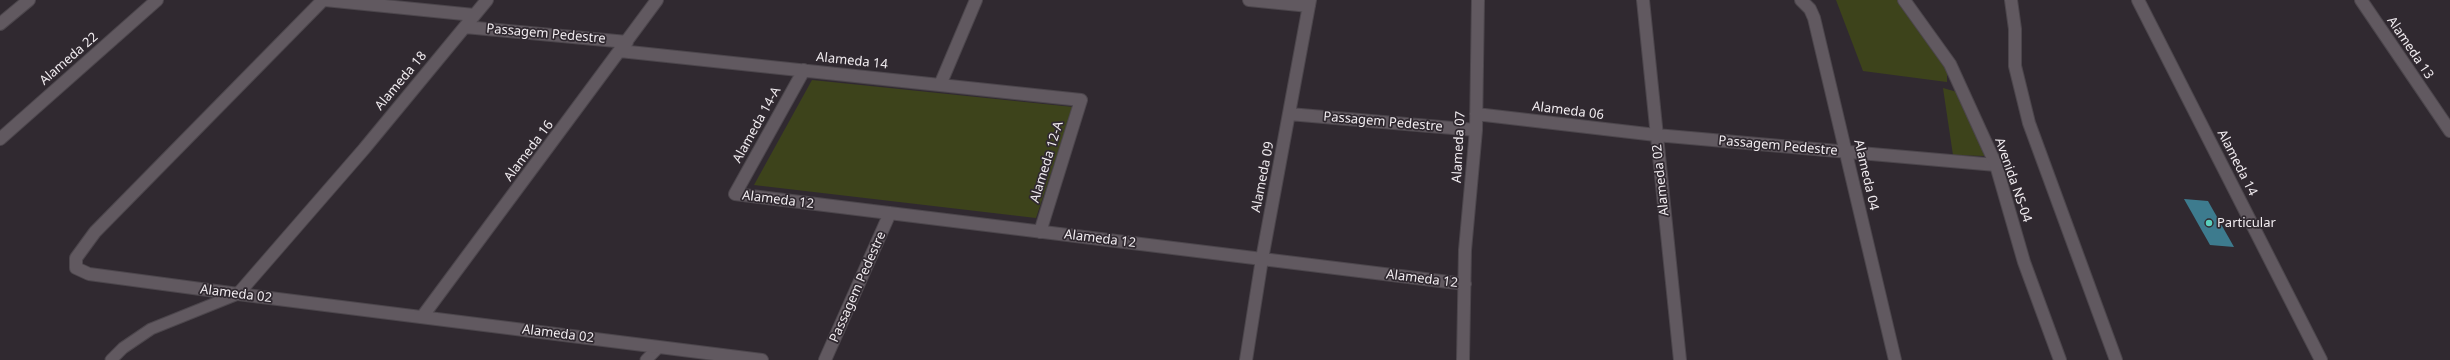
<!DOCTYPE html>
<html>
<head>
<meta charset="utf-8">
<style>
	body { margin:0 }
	canvas { display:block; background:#302930 }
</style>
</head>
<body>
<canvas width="2450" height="360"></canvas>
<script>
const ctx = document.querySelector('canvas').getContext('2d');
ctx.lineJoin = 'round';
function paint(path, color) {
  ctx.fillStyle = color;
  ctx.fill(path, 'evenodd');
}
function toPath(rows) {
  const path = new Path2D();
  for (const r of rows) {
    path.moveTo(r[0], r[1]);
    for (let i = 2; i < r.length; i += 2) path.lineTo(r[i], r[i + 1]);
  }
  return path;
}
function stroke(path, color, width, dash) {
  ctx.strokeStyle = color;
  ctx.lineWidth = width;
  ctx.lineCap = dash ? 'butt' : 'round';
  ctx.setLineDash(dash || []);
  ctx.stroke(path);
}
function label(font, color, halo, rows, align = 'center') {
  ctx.font = font + ' "Noto Sans",sans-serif';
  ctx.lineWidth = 3.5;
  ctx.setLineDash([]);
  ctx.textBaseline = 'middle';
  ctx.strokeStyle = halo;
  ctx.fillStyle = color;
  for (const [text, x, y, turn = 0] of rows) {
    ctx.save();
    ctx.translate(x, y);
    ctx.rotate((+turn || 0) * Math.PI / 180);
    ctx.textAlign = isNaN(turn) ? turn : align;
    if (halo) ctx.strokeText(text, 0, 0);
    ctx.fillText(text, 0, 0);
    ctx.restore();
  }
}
const green = toPath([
	[1836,0,1898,0,1947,69,1947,82,1863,71],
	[812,80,1073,107,1036,218,754,185],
	[1943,88,1957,92,1985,156,1953,155]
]);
const water = toPath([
	[2184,199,2208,201,2234,247,2210,245]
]);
const service = toPath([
	[111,360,123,348,151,329,238,294],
	[646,360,659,347]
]);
const minor = toPath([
	[323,0,95,232,76,258,76,268,89,274,238,294,762,360],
	[325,0,474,15],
	[1249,0,1309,6],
	[1643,0,1680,360],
	[1801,0,1810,9,1814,18,1895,360],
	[2138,0,2321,360],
	[2361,0,2450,131],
	[465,27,627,42],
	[620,51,1081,100,1040,232],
	[804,70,735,194,1465,284],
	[940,85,976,0],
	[1289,114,1476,130],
	[1476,114,1656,135,1996,165],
	[0,139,157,0],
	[238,294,364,149,487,0],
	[422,317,657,0],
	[825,360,890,213],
	[1246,360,1262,259,1310,0],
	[1463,360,1465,250,1476,130,1478,0]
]);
const tertiary = toPath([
	[1904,0,1950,64,1996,165,2024,262,2060,360],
	[2011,0,2015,29,2015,66,2029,123,2116,360],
	[0,24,29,0]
]);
const markers = [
	[2209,223,4,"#5acebc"]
];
const streetNames = [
	["Passagem Pedestre",546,34,5],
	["Alameda 13",2410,48,56],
	["Alameda 22",69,59,-41],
	["Alameda 14",852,61,6],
	["Alameda 18",401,81,-50],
	["Alameda 06",1568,111,7],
	["Passagem Pedestre",1383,122,5],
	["Alameda 14-A",757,125,-61],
	["Passagem Pedestre",1778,146,5],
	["Alameda 07",1459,147,-87],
	["Alameda 16",529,151,-53],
	["Alameda 12-A",1047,162,-73],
	["Alameda 14",2237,163,63],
	["Alameda 04",1866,175,77],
	["Alameda 09",1263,177,-79],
	["Alameda 02",1661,180,-96],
	["Avenida NS-04",2013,180,71],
	["Alameda 12",778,200,7],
	["Alameda 12",1100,239,7],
	["Alameda 12",1422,279,7],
	["Passagem Pedestre",858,287,-66],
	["Alameda 02",236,294,7],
	["Alameda 02",558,334,7]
];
const poiNames = [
	["Particular",2217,223]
];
paint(green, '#3d431b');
paint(water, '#3d7b8e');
stroke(service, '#4c464c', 13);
stroke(minor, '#4c464c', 14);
stroke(tertiary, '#4c464c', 14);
stroke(service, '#615960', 11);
stroke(minor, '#615960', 12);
stroke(tertiary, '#615960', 12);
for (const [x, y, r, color] of markers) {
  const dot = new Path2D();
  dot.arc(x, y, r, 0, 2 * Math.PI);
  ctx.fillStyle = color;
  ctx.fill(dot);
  stroke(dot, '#302930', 1.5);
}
label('13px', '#f1ecf0', '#302930', streetNames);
label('13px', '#f1ecf0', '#302930', poiNames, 'left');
</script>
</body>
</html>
